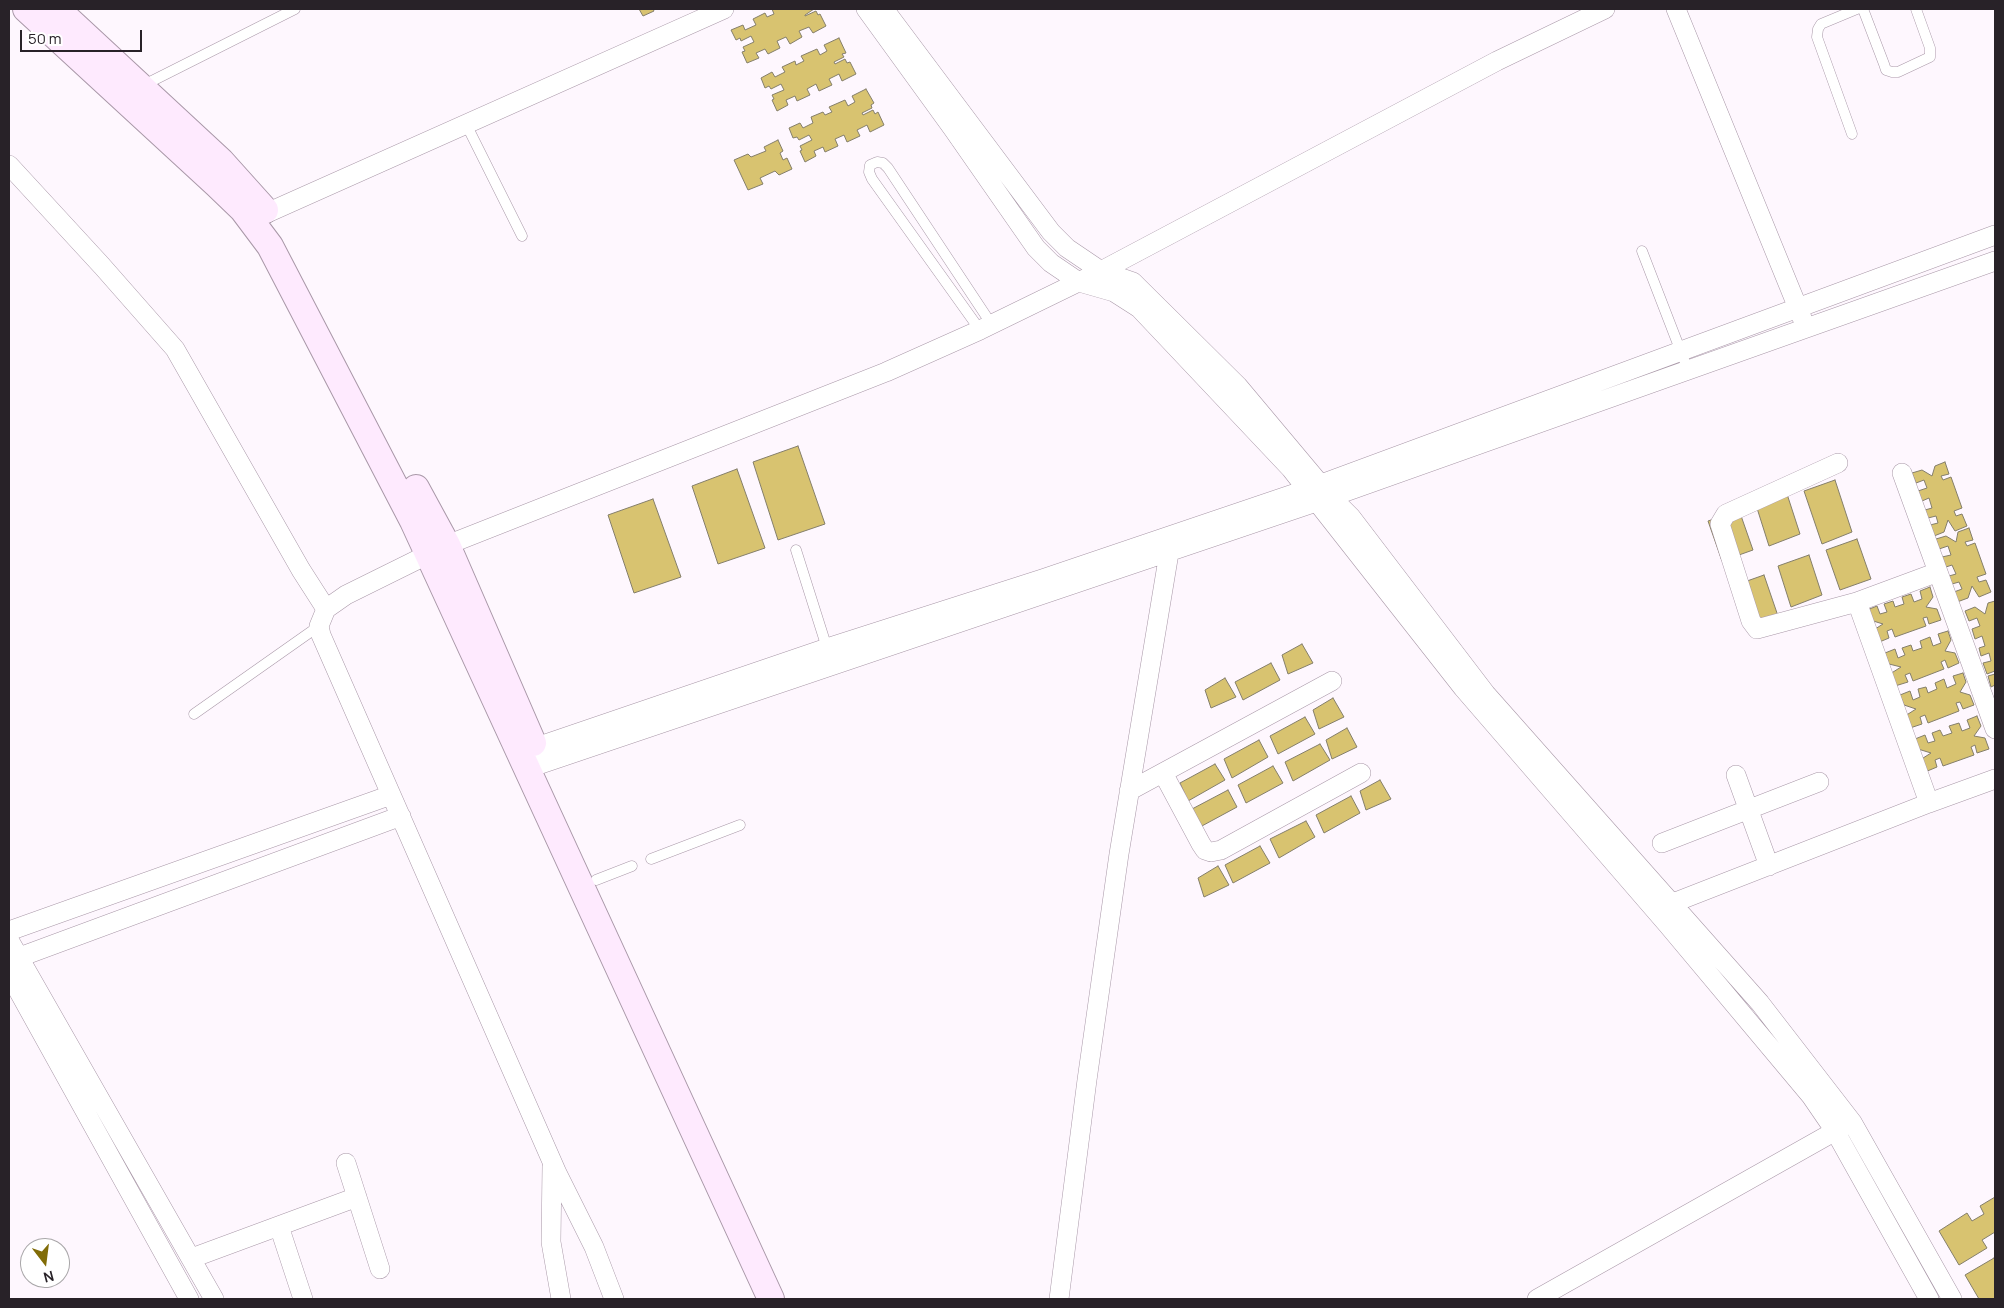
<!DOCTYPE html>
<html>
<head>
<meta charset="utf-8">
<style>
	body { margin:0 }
	#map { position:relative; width:2004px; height:1308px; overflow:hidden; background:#fef7fe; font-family:Manrope,sans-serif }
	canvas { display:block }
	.frame { position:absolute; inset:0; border:10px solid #282228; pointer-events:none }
	.north { position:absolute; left:20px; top:1238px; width:50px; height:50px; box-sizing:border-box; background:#fff; border:1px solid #a9a7a9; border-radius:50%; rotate:165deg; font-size:14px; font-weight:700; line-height:20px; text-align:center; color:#282228 }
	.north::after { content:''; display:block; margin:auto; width:18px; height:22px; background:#816c07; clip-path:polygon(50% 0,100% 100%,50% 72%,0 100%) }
	.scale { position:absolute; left:20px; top:30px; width:122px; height:22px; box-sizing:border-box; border:2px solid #282228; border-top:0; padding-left:6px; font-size:15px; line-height:18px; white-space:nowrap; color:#282228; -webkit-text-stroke:4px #fff; paint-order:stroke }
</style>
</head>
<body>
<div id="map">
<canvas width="2004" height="1308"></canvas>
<div class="frame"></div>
<div class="north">N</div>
<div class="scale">50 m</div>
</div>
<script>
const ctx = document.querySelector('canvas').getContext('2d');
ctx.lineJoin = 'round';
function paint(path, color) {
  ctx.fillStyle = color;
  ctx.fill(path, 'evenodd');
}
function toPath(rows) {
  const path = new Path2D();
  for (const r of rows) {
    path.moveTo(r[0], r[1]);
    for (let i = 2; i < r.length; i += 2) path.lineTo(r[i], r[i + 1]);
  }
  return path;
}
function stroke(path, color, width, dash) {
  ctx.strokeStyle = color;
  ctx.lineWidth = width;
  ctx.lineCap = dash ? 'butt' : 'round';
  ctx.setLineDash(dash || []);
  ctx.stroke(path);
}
const building = toPath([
	[639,9,653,9,654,11,643,16,639,9],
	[772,9,814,9,805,15,805,16,816,11,818,15,820,14,826,26,813,33,809,27,799,31,802,37,790,44,786,37,777,41,780,48,768,54,765,49,756,53,759,58,747,63,742,52,745,51,743,47,754,42,751,36,741,41,740,38,736,40,731,30,743,25,745,30,756,25,753,19,765,13,767,17,774,14,772,9],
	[839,38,846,53,842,54,844,57,834,62,835,64,845,59,847,63,850,62,856,74,842,81,839,74,829,79,832,85,819,91,816,84,807,89,810,95,797,101,795,96,786,100,788,105,777,111,772,100,774,99,772,95,784,90,781,84,771,89,769,86,765,88,761,78,772,72,775,77,785,72,782,67,795,61,796,65,804,61,801,56,817,49,820,55,827,51,824,45,839,38],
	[866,89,874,103,871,105,872,108,862,113,863,115,873,110,875,114,878,112,884,125,870,132,867,125,857,130,860,136,847,142,844,135,835,139,838,146,825,152,823,147,814,151,816,156,805,162,800,151,802,150,800,146,812,140,809,135,799,140,797,137,793,138,789,128,800,123,803,128,813,123,811,117,823,112,825,115,832,112,829,107,845,100,848,106,855,102,852,96,866,89],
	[778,140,783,151,780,153,783,160,787,158,792,169,779,175,775,171,760,178,763,184,748,190,734,160,748,154,751,157,766,151,764,147,778,140],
	[798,446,825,524,778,540,753,462,798,446],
	[1945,462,1949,474,1941,476,1943,480,1951,477,1962,508,1954,511,1956,516,1962,514,1967,526,1955,531,1948,520,1944,532,1934,536,1930,525,1938,523,1936,516,1928,518,1925,510,1932,508,1929,498,1922,501,1918,491,1927,488,1924,480,1916,483,1912,473,1922,470,1932,476,1935,466,1945,462],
	[737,469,765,548,718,564,692,486,737,469],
	[1835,480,1852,532,1822,544,1804,491,1835,480],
	[1787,494,1800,534,1769,546,1756,505,1787,494],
	[653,499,681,577,634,593,608,515,653,499],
	[1739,510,1753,550,1722,561,1708,521,1739,510],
	[1969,528,1973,540,1965,542,1967,546,1975,543,1986,574,1977,577,1979,582,1986,580,1991,592,1979,597,1972,586,1968,598,1957,602,1954,592,1962,589,1959,582,1952,584,1949,576,1956,574,1952,565,1946,567,1942,557,1951,555,1948,546,1939,549,1936,539,1946,536,1956,542,1958,532,1969,528],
	[1857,539,1871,579,1840,590,1826,550,1857,539],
	[1809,555,1822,595,1791,607,1778,566,1809,555],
	[1764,575,1778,616,1747,626,1733,586,1764,575],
	[1930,587,1933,597,1926,607,1937,609,1941,620,1929,624,1927,617,1923,618,1926,626,1895,637,1892,629,1887,631,1889,638,1877,643,1872,631,1883,624,1870,620,1867,610,1877,606,1880,614,1887,612,1884,604,1893,601,1895,607,1904,604,1902,597,1911,594,1914,602,1922,599,1920,591,1930,587],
	[1995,601,1995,671,1987,674,1983,663,1991,661,1989,653,1981,656,1979,648,1985,646,1982,636,1975,639,1972,629,1980,626,1977,618,1969,621,1965,611,1975,607,1985,614,1988,603,1995,601],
	[1948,631,1951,640,1945,651,1955,653,1959,663,1948,668,1945,660,1941,662,1944,669,1913,681,1910,673,1905,675,1908,682,1895,686,1890,674,1901,667,1889,664,1885,653,1895,649,1898,658,1905,655,1902,648,1911,645,1913,651,1922,648,1920,641,1930,637,1933,646,1941,643,1938,634,1948,631],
	[1302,644,1313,663,1288,674,1282,655,1302,644],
	[1271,663,1280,680,1243,700,1235,682,1271,663],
	[1963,673,1966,682,1960,692,1970,695,1974,705,1963,709,1960,702,1956,703,1959,711,1928,723,1925,715,1920,717,1922,724,1910,728,1905,716,1916,709,1904,705,1900,695,1910,691,1913,700,1920,697,1918,689,1926,687,1928,693,1937,689,1935,683,1944,679,1947,688,1956,684,1953,676,1963,673],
	[1995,674,1995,685,1991,687,1988,676,1995,674],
	[1225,678,1236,697,1211,708,1205,690,1225,678],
	[1333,698,1344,717,1319,729,1313,710,1333,698],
	[1977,716,1981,726,1974,736,1985,738,1989,749,1977,753,1975,745,1971,747,1974,755,1943,766,1940,758,1935,760,1937,767,1925,772,1920,760,1931,753,1918,749,1915,739,1925,735,1928,743,1935,741,1932,733,1940,730,1943,736,1952,733,1949,726,1959,723,1962,731,1970,728,1967,720,1977,716],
	[1305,717,1315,734,1278,754,1270,736,1305,717],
	[1347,728,1357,747,1332,759,1326,740,1347,728],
	[1259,740,1268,757,1232,778,1224,759,1259,740],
	[1320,744,1330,760,1293,781,1285,762,1320,744],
	[1215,764,1225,780,1188,801,1180,783,1215,764],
	[1273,766,1283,783,1246,803,1238,785,1273,766],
	[1380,780,1391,799,1366,810,1360,791,1380,780],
	[1228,790,1237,807,1200,827,1192,809,1228,790],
	[1351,796,1360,813,1324,833,1316,815,1351,796],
	[1306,821,1315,837,1279,858,1270,839,1306,821],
	[1260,846,1270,863,1233,883,1225,865,1260,846],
	[1218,866,1229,885,1204,897,1198,878,1218,866],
	[1995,1197,1995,1232,1982,1240,1987,1248,1959,1265,1939,1231,1967,1213,1972,1221,1984,1214,1980,1206,1995,1197],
	[1994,1258,1995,1260,1995,1299,1979,1299,1965,1275,1994,1258]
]);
const service = toPath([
	[1863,9,1884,64,1886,70,1892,72,1898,72,1930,57,1930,48,1916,9],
	[142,86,295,9],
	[466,124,522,236],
	[1852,134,1817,37,1818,29,1821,24,1857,9],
	[1642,251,1688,370],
	[980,330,872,179,869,172,870,165,877,162,883,163,888,168,992,325],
	[796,550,827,648],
	[194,714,319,626],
	[651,859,740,825],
	[596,880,632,866]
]);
const minor = toPath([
	[866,9,953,129,1036,248,1051,263,1079,282,1114,292,1139,308,1291,469,1463,688,1667,924,1811,1096,1835,1131,1929,1299],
	[884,9,1051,232,1067,248,1101,271,1133,282,1238,386,1331,497,1351,517,1486,694,1760,1003,1852,1122,1952,1299],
	[1676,9,1802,318],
	[9,165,102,266,175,349,301,570,326,609],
	[267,213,724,9],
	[1838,463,1726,514,1720,524,1751,621,1757,629,1857,602,1938,572],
	[1902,473,1995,729],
	[1857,602,1929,803],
	[522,752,827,648,1042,579,1308,489,1995,235],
	[526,769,1331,497,1995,261],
	[1163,773,1201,844,1205,850,1211,852,1221,850,1361,773],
	[1736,775,1769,866],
	[1129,791,1332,681],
	[1662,843,1819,782],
	[1660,908,1929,803,1995,779],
	[9,931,391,795],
	[9,940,214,1299],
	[9,961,401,816],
	[9,974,189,1299],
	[346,1163,380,1269],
	[552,1166,551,1242,561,1299],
	[279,1226,303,1299],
	[192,1258,357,1197],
	[614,1299,594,1247,557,1173,321,635,319,626,326,609,346,595,447,545,886,372,980,330,1101,271,1497,61,1605,9],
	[1059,1299,1087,1080,1119,854,1171,541],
	[1537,1299,1846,1125]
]);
const secondary = toPath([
	[26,9,216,184,243,210,270,246,413,521,771,1299],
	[57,9,221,161,265,210],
	[416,488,447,545,533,743]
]);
paint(building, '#d8c370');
stroke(building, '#847e6a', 1);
stroke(service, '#a998a8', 11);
stroke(minor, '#a998a8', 20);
stroke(secondary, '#a998a8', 28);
stroke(service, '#fff', 10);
stroke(minor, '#fff', 19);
stroke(secondary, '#feeafe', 26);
</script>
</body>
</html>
